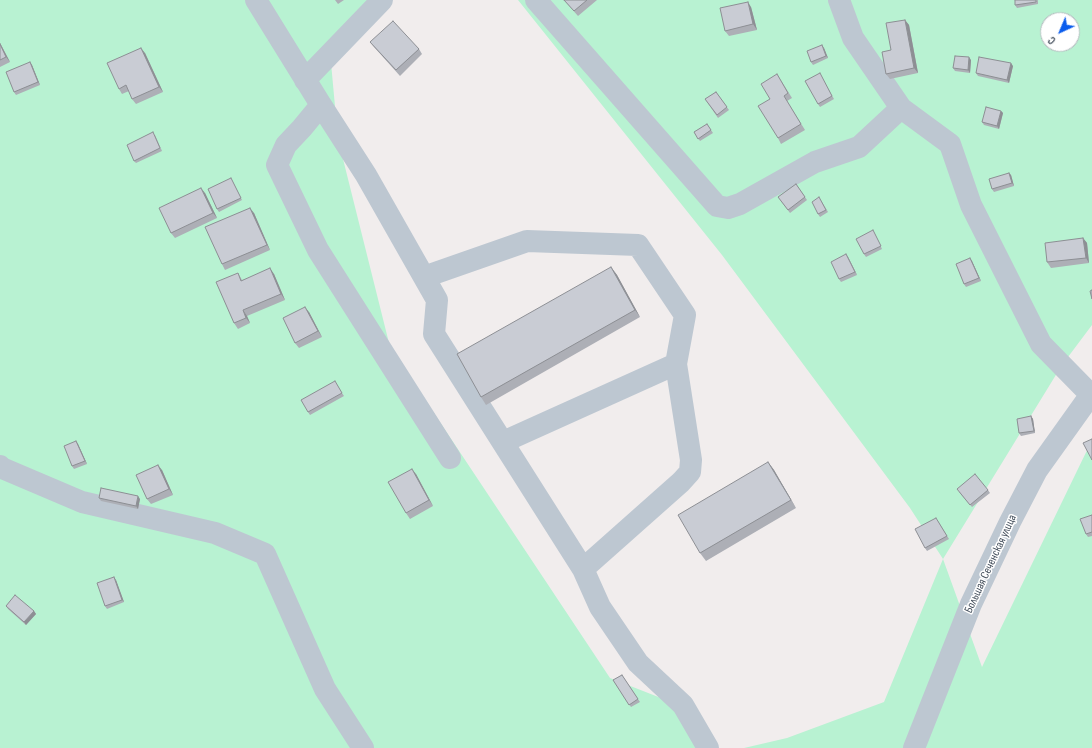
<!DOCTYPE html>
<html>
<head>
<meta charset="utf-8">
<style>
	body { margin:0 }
	#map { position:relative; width:1092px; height:748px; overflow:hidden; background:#f1eded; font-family:"Sofia Sans Condensed",sans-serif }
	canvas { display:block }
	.north { position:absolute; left:1040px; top:12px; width:40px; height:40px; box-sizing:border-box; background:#fff; border:1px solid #b4b9be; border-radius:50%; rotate:224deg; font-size:11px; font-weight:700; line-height:16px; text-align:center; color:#444f5c }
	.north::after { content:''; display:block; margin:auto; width:14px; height:18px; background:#0b5ded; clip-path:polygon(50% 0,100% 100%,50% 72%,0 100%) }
</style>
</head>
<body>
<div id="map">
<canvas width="1092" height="748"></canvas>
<div class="north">С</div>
</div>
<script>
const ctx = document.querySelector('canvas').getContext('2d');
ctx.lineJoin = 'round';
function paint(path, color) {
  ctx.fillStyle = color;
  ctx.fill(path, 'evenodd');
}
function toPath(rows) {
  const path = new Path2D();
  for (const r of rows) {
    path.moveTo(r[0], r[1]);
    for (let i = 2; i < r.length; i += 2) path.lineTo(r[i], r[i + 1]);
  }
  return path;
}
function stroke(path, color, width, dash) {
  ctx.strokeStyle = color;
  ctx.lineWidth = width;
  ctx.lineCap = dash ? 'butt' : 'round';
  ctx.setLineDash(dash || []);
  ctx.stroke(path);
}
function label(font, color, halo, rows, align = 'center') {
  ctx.font = font + ' "Sofia Sans Condensed",sans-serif';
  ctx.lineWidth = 3;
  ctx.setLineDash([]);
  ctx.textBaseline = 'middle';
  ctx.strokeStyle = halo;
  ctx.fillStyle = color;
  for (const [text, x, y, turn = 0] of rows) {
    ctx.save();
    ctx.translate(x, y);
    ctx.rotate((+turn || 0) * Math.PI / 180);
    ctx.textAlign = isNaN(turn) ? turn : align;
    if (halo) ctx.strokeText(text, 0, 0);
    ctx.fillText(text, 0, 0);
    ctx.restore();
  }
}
const green = toPath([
	[0,0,386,0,329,41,338,139,390,347,610,678,666,700,704,748,0,748],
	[518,0,1092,0,1092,325,1062,365,943,559,982,667,1092,440,1092,748,744,748,787,738,884,702,943,559,910,508,722,255],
	[1048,20,1072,20,1072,44,1048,44]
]);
const minor = toPath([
	[256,0,321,105,302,128,286,145,277,165,318,250,450,458],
	[536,0,717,206,728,208,740,204,815,162,859,147,901,108],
	[839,0,853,38,901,108,950,144,971,205,1041,344,1091,395],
	[305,80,382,0],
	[321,105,366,175,437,300,434,334,583,569,600,607,638,663,683,705,708,748],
	[424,277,527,241,638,245,685,315,676,364,503,442],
	[0,466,2,468,82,502,215,533,265,554,325,689,363,748],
	[583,569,681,482,690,472,691,460,676,364],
	[914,748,971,604,1010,522,1037,470,1092,393]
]);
const wall = toPath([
	[335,0,344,0,338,4],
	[564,0,597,0,578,16],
	[1038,0,1038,4,1017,8,1015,5],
	[751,7,757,30,729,36,725,31],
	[905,20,909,25,918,73,890,79,886,74,891,50],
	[370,42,419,49,422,54,400,76,374,47],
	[0,43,10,62,0,67],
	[824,48,828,58,813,65,811,62],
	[145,53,163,92,136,104,132,99,129,91,122,94,119,89],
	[971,60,970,73,955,71,953,68],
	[30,62,32,65,40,85,16,95,14,92],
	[1013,66,1009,83,978,76,976,73],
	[777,74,792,98,787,101,805,130,781,144,778,138,770,99],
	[821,76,834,99,820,107,818,104],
	[716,92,729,110,718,118,705,99],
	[1001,111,1003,113,999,129,984,125,982,122],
	[707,124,713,133,700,141,694,132],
	[155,135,162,151,136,163,134,161],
	[1009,173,1011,175,1014,186,994,192,992,189],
	[231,178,242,200,219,212,217,209],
	[796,184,807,200,790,213,778,197],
	[205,193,217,218,175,238,171,233],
	[819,197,828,212,820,217,818,214],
	[254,213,270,250,225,270,222,264],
	[873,230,882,249,866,257,864,254],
	[1083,238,1087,243,1089,263,1051,268,1047,262],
	[846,254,848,257,857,275,841,282,839,279],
	[970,258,972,261,981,281,966,287,964,284],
	[611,267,617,275,640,317,486,405,481,397],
	[238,273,242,280,274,274,285,300,247,316,250,323,238,329,234,323],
	[309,312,322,337,299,348,295,343],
	[336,384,344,396,310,415,308,412],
	[1031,416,1033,419,1035,433,1021,436,1019,433],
	[76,441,78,444,87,464,74,469,72,466],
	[768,462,774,470,796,508,706,561,700,553],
	[162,470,173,495,151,504,147,499],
	[416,474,433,506,410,519,406,513],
	[988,490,990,493,972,507,959,492],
	[99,498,140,499,138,509,101,501],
	[1092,515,1092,536,1088,537,1086,534],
	[938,521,949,539,927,551,925,548],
	[116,580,124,602,107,609,105,606],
	[6,606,34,611,36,614,26,625,8,609],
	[622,675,640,702,631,707,613,680]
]);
const shadedWall = toPath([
	[748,2,751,7,757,30,753,24],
	[905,20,909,25,918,73,914,68],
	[0,43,10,62,6,57,0,44],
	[822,45,824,48,828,58,826,56],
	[141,48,145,53,163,92,159,87],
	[969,57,971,60,970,73,968,70],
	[30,62,32,65,40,85,38,82],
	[1011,63,1013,66,1009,83,1007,80],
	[1001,111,1003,113,999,129,997,126],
	[1009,173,1011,175,1014,186,1012,183],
	[201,188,205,193,217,218,213,213],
	[250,208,254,213,270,250,267,245],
	[1083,238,1087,243,1089,263,1086,258],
	[846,254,848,257,857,275,855,272],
	[970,258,972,261,981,281,979,278],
	[611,267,617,275,640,317,635,310],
	[270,268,274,274,285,300,281,294],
	[305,307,309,312,322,337,318,331],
	[243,310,247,316,250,323,246,318],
	[1031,416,1033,419,1035,433,1034,431],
	[76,441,78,444,87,464,85,461],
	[768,462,774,470,796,508,791,500],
	[158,465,162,470,173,495,169,489],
	[412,469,416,474,433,506,429,500],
	[138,496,140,499,138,509,136,506],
	[114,577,116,580,124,602,122,600],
	[34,611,36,614,26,625,24,622]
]);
const building = toPath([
	[564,0,587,0,574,11,564,0],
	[1015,0,1036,0,1036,2,1015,5,1015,0],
	[748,2,753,24,725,31,720,8,748,2],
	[905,20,914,68,886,74,882,52,891,50,886,23,905,20],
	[393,21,419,49,396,70,370,42,393,21],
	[0,44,6,57,0,60,0,44],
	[822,45,826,56,811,62,807,51,822,45],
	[141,48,159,87,132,99,126,85,119,89,107,63,141,48],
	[955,56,969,57,968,70,953,68,955,56],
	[979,57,1011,63,1007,80,976,73,979,57],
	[30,62,38,82,14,92,6,72,30,62],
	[820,73,832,96,818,104,805,81,820,73],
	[777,74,788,93,784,96,801,124,778,138,758,106,770,99,761,84,777,74],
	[716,92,727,107,717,115,705,99,716,92],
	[986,107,1001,111,997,126,982,122,986,107],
	[707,124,711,130,698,139,694,132,707,124],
	[153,132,160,148,134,161,127,145,153,132],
	[1009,173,1012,183,992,189,989,179,1009,173],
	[231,178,241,198,217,209,208,189,231,178],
	[796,184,805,197,788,210,778,197,796,184],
	[201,188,213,213,171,233,159,208,201,188],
	[819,197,826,210,818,214,812,202,819,197],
	[250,208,267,245,222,264,205,227,250,208],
	[873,230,881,246,864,254,856,239,873,230],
	[1083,238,1086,258,1047,262,1045,243,1083,238],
	[846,254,855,272,839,279,831,262,846,254],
	[970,258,979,278,964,284,956,264,970,258],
	[611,267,635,310,481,397,457,354,611,267],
	[270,268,281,294,243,310,246,318,234,323,216,282,238,273,241,281,270,268],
	[1092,290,1092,299,1090,291,1092,290],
	[305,307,318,331,295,343,283,318,305,307],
	[335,381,342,393,308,412,301,400,335,381],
	[1031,416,1034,431,1019,433,1017,419,1031,416],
	[1092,439,1092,460,1083,443,1092,439],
	[76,441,85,461,72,466,64,446,76,441],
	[768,462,791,500,700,553,678,515,768,462],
	[158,465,169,489,147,499,136,475,158,465],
	[412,469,429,500,406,513,388,482,412,469],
	[975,474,988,490,970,505,957,489,975,474],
	[101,488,138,496,136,506,99,498,101,488],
	[1092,515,1092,532,1086,534,1080,519,1092,515],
	[936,518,947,536,925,548,915,529,936,518],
	[114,577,122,600,105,606,97,583,114,577],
	[15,595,34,611,24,622,6,606,15,595],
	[622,675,638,699,629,705,613,680,622,675]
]);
const streetNames = [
	["Большая Сеченская улица",991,564,-65]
];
paint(green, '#b8f2d2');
stroke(minor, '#bdc7d1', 22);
paint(wall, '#adafb6');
paint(shadedWall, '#8d8f94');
paint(building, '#c9ccd4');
stroke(building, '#8d8f94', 1);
label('12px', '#444f5c', '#fff', streetNames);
</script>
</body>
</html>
